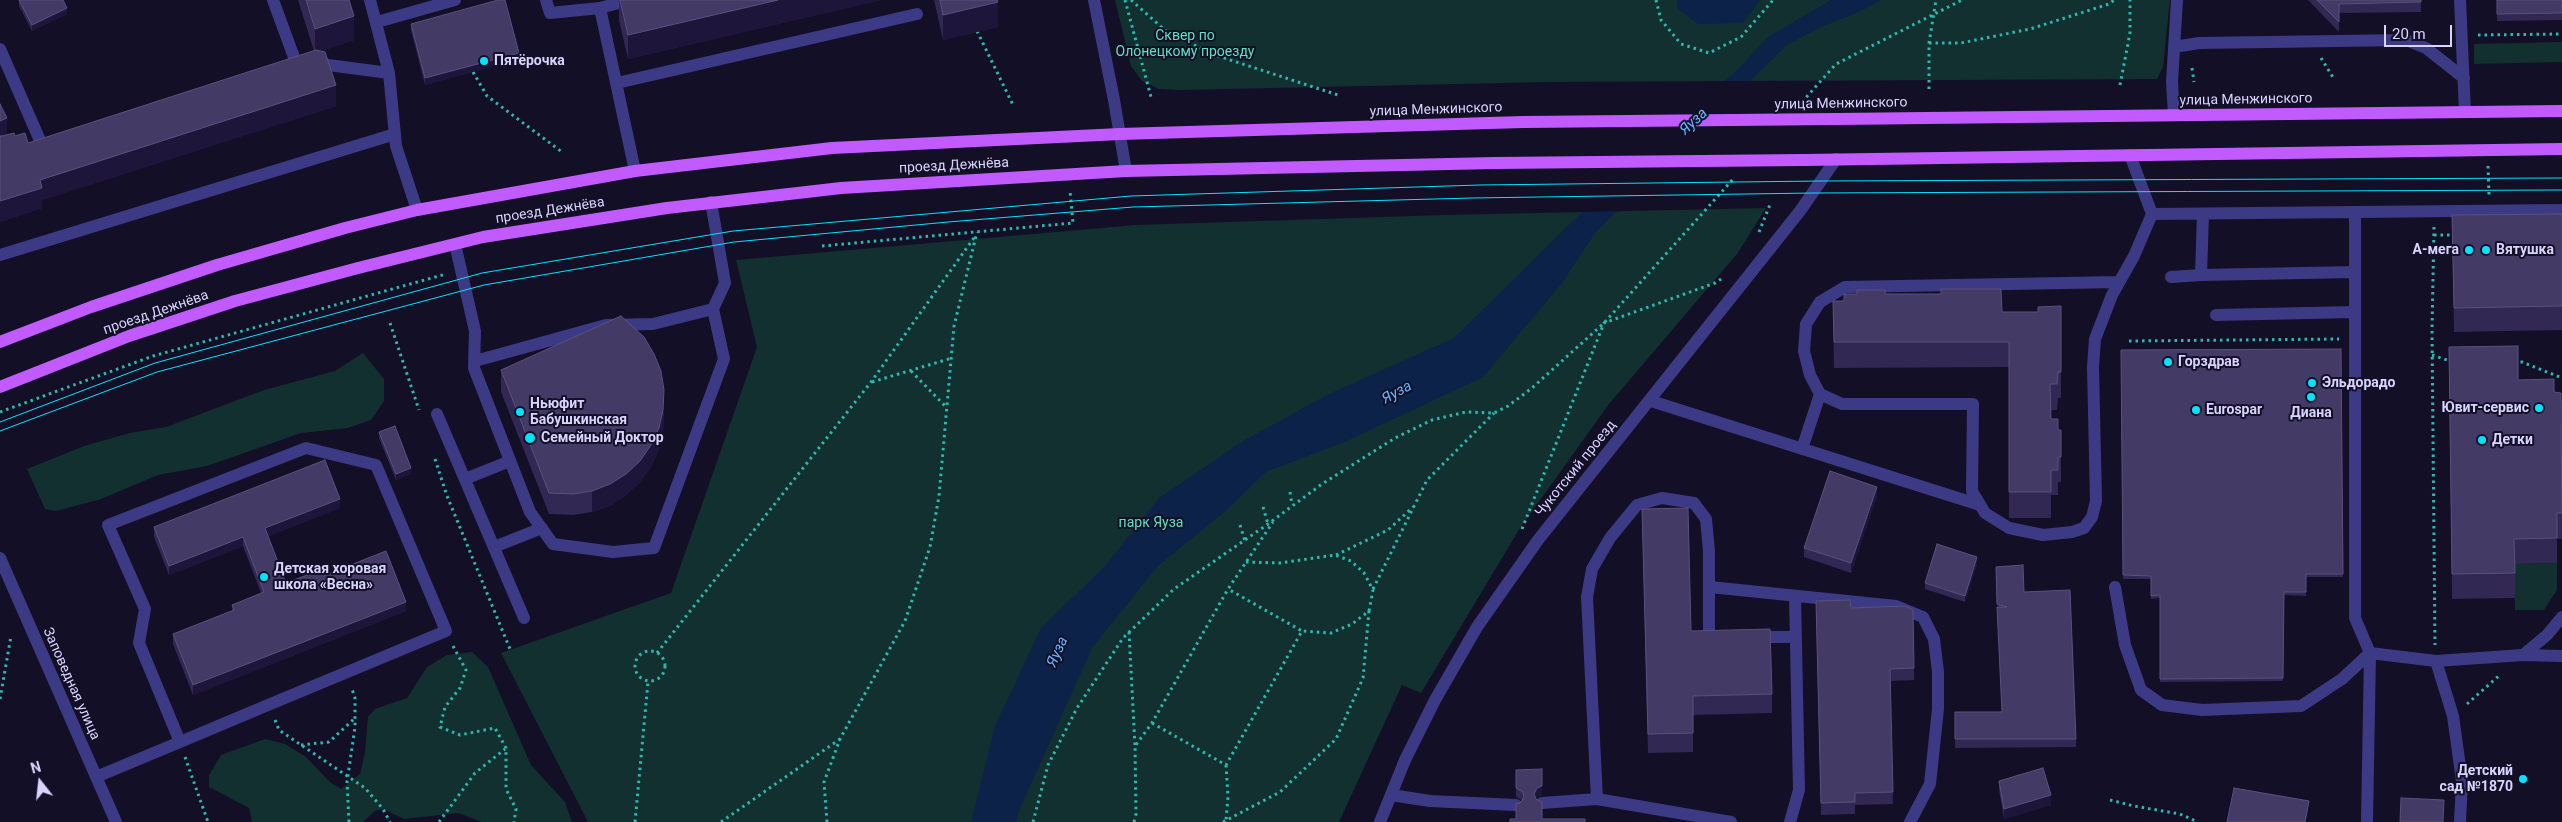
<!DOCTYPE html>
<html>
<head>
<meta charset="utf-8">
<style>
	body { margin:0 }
	#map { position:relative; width:2562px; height:822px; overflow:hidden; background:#130f26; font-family:Roboto,sans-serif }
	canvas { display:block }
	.north { position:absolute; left:15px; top:757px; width:50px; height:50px; -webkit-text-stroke:4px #130f26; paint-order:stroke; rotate:344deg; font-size:14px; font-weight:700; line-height:20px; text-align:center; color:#d9d4ff }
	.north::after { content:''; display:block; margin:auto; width:18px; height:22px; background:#d9d4ff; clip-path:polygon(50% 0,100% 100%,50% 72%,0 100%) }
	.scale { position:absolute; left:2384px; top:25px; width:68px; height:22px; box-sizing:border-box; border:2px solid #d9d4ff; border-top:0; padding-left:6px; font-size:15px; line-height:18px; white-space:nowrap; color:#d9d4ff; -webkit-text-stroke:4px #130f26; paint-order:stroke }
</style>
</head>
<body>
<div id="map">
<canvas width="2562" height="822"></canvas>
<div class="north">N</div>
<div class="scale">20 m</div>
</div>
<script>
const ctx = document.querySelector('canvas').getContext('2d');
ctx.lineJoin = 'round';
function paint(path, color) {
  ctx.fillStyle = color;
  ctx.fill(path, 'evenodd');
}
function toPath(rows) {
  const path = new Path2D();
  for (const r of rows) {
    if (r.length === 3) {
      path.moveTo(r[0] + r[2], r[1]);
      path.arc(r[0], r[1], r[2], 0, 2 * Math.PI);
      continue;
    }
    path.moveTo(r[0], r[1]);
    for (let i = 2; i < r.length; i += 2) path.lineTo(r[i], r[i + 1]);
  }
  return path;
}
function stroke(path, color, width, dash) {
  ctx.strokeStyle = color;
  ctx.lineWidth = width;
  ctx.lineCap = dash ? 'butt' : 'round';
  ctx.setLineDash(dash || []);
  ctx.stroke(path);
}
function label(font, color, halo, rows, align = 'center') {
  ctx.font = font + ' Roboto,sans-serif';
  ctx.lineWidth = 4;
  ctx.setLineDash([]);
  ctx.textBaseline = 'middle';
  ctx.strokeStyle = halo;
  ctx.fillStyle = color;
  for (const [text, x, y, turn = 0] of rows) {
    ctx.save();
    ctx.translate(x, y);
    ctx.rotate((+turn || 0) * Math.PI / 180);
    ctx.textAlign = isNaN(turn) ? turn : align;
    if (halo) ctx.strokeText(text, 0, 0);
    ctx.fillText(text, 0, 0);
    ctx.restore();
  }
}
const green = toPath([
	[1115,0,2170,0,2163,67,2157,79,1549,82,1181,90,1159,89,1142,81,1131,66],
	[2562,42,2562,62,2474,64,2474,44],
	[1766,208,1737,254,1609,404,1520,528,1421,693,1402,685,1339,822,588,822,501,653,671,593,757,347,736,260,1136,225,1443,215],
	[363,353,384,379,384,401,371,420,348,428,301,433,207,466,158,475,101,499,56,511,45,509,27,469,84,446,130,433,166,427,264,390,335,371],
	[2557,563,2557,590,2544,610,2515,610,2514,564],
	[472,652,488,667,531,765,565,802,572,822,482,822,458,813,404,819,383,809,375,811,363,822,252,822,249,808,209,787,209,775,221,755,265,739,285,744,306,757,331,783,341,789,360,774,365,752,368,717,375,709,407,698,427,667,447,655]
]);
const water = toPath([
	[1677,0,1760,0,1743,23,1698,24,1677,8],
	[1831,0,1881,0,1857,13,1821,27,1787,45,1595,233,1562,283,1483,377,1349,440,1266,472,1228,509,1158,566,1092,648,1018,813,1017,822,971,822,995,726,1041,628,1105,566,1159,498,1243,441,1329,394,1454,338,1573,221,1738,69,1768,37]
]);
const pier = toPath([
	[1722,81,1754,81,1621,211,1579,212]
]);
const path = toPath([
	[1125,0,1151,97],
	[1131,0,1167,32,1215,55,1341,96],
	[1656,0,1661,20,1681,44,1709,53,1741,37,1773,0],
	[977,31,1013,105],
	[2478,35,2562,34],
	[1929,43,1961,43,2030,29,2109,4,2114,0],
	[2321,58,2334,79],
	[2192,68,2194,82],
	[473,72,487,96,562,152],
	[2120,85,2130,33,2130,0],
	[1929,89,1929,43,1936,0],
	[1802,102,1836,64,1962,0],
	[2488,166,2489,195],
	[2434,227,2432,331,2435,645],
	[1759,232,1771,202],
	[2434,235,2456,235],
	[822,246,1073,223,1070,191],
	[390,323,419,410],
	[2129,341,2339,339],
	[2432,355,2453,362],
	[2514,362,2522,362,2562,378],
	[911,371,947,408],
	[872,382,952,358],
	[0,412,153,356,446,274],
	[435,459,447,496,510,649],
	[1290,492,1292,505],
	[1263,507,1268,524],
	[1240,525,1245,541],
	[1522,529,1604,323,1715,283,1724,277],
	[1336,555,1388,530,1413,507],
	[1246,562,1280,563,1335,555,1351,561,1364,573,1373,590,1369,611,1352,624,1331,633,1302,631],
	[1373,589,1427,480,1494,413],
	[1129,632,1135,746],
	[453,646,466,670,460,688,445,707,440,727,460,735,495,728,506,748,506,789,516,809,514,822],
	[650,666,15],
	[657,653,871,382,976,235],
	[0,699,11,636],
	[2467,704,2501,674],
	[275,720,279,730,365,788,383,809,390,822],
	[1152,723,1226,765,1302,631,1228,589],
	[301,745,329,742,354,719],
	[185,757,208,822],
	[1226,765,1228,797,1226,820],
	[2110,800,2134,806,2180,814,2198,822],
	[349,822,347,782,355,727,355,698,352,689],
	[439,822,475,773,505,749],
	[635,822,648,682],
	[721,822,840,739],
	[827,822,824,782,840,739,905,621,930,547,939,496,954,326,977,232],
	[1033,822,1048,765,1077,708,1123,638,1174,589,1268,524,1322,484,1395,438,1432,420,1466,412,1494,413,1508,406,1532,388,1604,323,1735,177],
	[1134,822,1136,814,1135,746,1152,723,1228,589,1273,522],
	[1223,822,1280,792,1336,739,1363,678,1369,611]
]);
const minor = toPath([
	[273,0,295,60],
	[370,0,389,73,396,146,417,210],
	[546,0,550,13,600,8,635,171],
	[1094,0,1114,100,1126,171],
	[2460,0,2465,112],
	[600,8,630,0],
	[377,22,455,0],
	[2174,47,2199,43,2406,40,2426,48,2464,78],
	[0,49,42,145,51,142],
	[313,63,389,73],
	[617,83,917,14],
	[2174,115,2172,82,2177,0],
	[2355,212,2355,618,2370,653,2436,661,2523,655,2562,656],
	[2152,214,2562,210],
	[2203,214,2201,275,2355,272],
	[455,244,475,331,474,368,530,512,553,544,613,552,654,548,724,359,713,309,725,283,711,202],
	[0,255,395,134],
	[2171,277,2201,275],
	[2119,282,1845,287,1820,302,1806,324,1804,351,1810,375,1820,394,1842,404,1973,404,1972,491,1985,513,2009,528,2043,535,2072,532,2084,528,2092,517,2096,501,2093,367,2095,339,2112,295,2134,256,2152,214,2130,155],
	[2216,315,2354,312],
	[475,361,606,325,653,324,713,309],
	[1651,401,1980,505],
	[437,414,524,618],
	[1802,449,1820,394],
	[465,479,510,461],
	[494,547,542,528],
	[0,558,116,822],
	[1710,587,1896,606,1923,617,1934,639,1938,672,1938,709,1930,784,1910,822],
	[2115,587,2125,645,2141,690,2162,705,2202,710,2301,706,2342,679,2370,653],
	[1754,637,1796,637],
	[2523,655,2547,635,2562,617],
	[2436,661,2453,716,2462,781,2460,822],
	[96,777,180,742,268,705,446,631,376,465,306,448,108,525,145,609,139,643,180,742],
	[1391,795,1430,801,1516,805],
	[1597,799,1587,597,1592,569,1610,538,1637,505,1662,498,1694,503,1706,519,1709,551,1709,637,1719,637],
	[1542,803,1597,799,1731,822],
	[1380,822,1405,760,1435,700,1477,627,1538,540,1800,211,1836,159],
	[1790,822,1799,790,1795,596],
	[2367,822,2370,653]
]);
const major = toPath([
	[1836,119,2562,111],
	[1804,160,2562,149],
	[0,342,91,307,217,265,345,228,417,210,635,171,832,148,1120,134,1523,122],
	[0,387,129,336,235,301,358,268,483,237,667,208,841,188,1126,171,1495,163]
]);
const tram = toPath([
	[0,422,155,363,482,273,733,231,1131,196,1480,185,1821,181,2562,178],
	[0,431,157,372,484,285,734,242,948,222,1133,207,1472,198,1813,193,2562,190]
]);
const majorBridge = toPath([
	[1523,122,1836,119],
	[1495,163,1804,160]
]);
const wall = toPath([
	[19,0,67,14,32,31,19,6],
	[298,0,349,0,354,40,321,51,336,106,42,200,42,208,0,222,0,104,7,135,15,136,28,143,314,51],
	[619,0,881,0,628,59,619,20],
	[934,0,997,0,998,27,943,40],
	[2308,0,2421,0,2421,12,2339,13,2339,32],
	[2497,0,2562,0,2562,20,2497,21],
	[411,24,519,59,425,85,411,30],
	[2562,214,2562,330,2454,332,2452,215],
	[1885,294,2002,312,2038,312,2061,306,2061,398,2058,398,2057,410,2051,410,2051,419,2058,430,2061,430,2061,482,2058,482,2058,495,2051,495,2051,518,2009,518,2009,367,1834,368,1833,301,1844,301],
	[2449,347,2518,380,2554,392,2561,402,2562,402,2562,539,2557,539,2557,563,2515,564,2515,598,2452,599],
	[2341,349,2343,577,2306,577,2306,596,2284,595,2283,681,2160,682,2160,598,2151,599,2151,579,2123,579,2121,350],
	[501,370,664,412,663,431,659,449,651,467,640,482,626,495,610,506,592,512,573,515,549,514,501,392],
	[379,432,411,474,396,480,379,438],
	[1877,496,1851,573,1804,557,1804,548],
	[340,508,268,536,286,583,325,575,406,611,193,695,173,644,173,634,232,611,232,605,261,593,243,546,169,575,154,537,154,527],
	[1642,509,1691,631,1772,694,1772,713,1693,715,1693,752,1648,753],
	[1977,564,1965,602,1925,589,1925,583],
	[1996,567,2024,592,2076,739,2076,747,1955,748,1955,712,2002,712],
	[1851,608,1914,668,1914,680,1890,681,1893,804,1855,805,1855,814,1821,815,1816,613],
	[1516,770,1542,795,1520,803,1522,800,1516,797],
	[1999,781,2051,805,2004,819,1999,790]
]);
const shadedWall = toPath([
	[778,0,881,0,628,59,628,35],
	[998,2,998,27,943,40,943,15],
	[67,8,67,14,32,31,32,25],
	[354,16,354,40,315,53,315,29],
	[519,53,519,59,425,85,425,78],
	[336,85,336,106,42,200,42,208,0,222,0,201,40,180],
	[7,118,7,138,0,141,0,121],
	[664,390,663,431,659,449,651,467,640,482,626,495,610,506,592,512,592,491],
	[411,468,411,474,396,480,396,474],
	[1877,487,1877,496,1851,573,1851,563],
	[340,499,340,508,265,538,265,528],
	[243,537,243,546,169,575,169,566],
	[1977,557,1977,564,1965,602,1965,596],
	[406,602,406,611,193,695,193,685],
	[1542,786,1542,795,1537,797,1534,803,1534,794,1537,788],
	[2051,795,2051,805,2004,819,2004,809]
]);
const building = toPath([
	[19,0,63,0,67,8,32,25,19,0],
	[306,0,349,0,354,16,315,29,306,0],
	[498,0,505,0,519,53,425,78,411,24,498,0],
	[620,0,778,0,628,35,620,0],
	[940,0,997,0,998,2,943,15,940,0],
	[2317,0,2421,0,2421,2,2339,4,2339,22,2317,0],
	[2497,0,2562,0,2562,13,2497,14,2497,0],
	[316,50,325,52,336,85,40,180,42,188,0,201,0,136,2,136,14,133,15,136,25,133,28,143,316,50],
	[0,104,7,118,0,121,0,104],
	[2562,214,2562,306,2454,308,2452,215,2562,214],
	[1941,289,2001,289,2002,312,2038,312,2038,307,2061,306,2061,372,2058,372,2057,384,2050,384,2051,419,2058,419,2058,430,2061,430,2061,457,2058,457,2058,470,2051,470,2051,492,2009,492,2009,342,1834,342,1833,301,1844,301,1844,294,1857,294,1857,290,1885,290,1885,294,1941,294,1941,289],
	[621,316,644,337,654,354,661,371,664,390,663,410,659,428,651,445,640,461,626,474,610,484,592,491,573,494,549,493,501,370,621,316],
	[2518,346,2518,380,2554,379,2554,392,2561,393,2561,402,2562,402,2562,425,2561,425,2562,513,2557,513,2557,538,2514,539,2515,573,2452,574,2449,347,2518,346],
	[2341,349,2343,574,2306,574,2306,592,2284,592,2283,678,2160,679,2160,595,2151,596,2151,576,2123,575,2121,350,2341,349],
	[395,426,411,468,396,474,379,432,395,426],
	[325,460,340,499,265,528,286,583,323,569,325,575,386,551,406,602,193,685,173,634,234,610,232,605,264,592,243,537,169,566,154,527,325,460],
	[1830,471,1877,487,1851,563,1804,548,1830,471],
	[1688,508,1691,631,1770,629,1772,694,1693,696,1693,733,1648,734,1642,509,1688,508],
	[1937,544,1977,557,1965,596,1925,583,1937,544],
	[2023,565,2024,592,2070,590,2076,739,1955,739,1955,712,2002,712,1997,607,2007,607,1997,604,1996,567,2023,565],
	[1850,600,1851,608,1905,606,1913,610,1914,668,1890,669,1893,792,1855,793,1855,802,1821,803,1816,601,1850,600],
	[2043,768,2051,795,2004,809,1999,781,2043,768],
	[1542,769,1542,786,1537,788,1534,794,1536,799,1542,802,1542,819,1585,819,1585,822,1510,822,1510,819,1516,819,1516,804,1520,803,1524,797,1523,792,1516,788,1516,770,1542,769],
	[2234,788,2309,801,2305,822,2227,822,2234,788],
	[2401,798,2444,800,2443,822,2400,822,2401,798]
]);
const markers = [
	[484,61,5,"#00e5ff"],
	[2469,250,5,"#00e5ff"],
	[2486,250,5,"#00e5ff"],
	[2168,362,5,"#00e5ff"],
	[2312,383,5,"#00e5ff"],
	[2311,397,5,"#00e5ff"],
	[2539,408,5,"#00e5ff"],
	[2196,410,5,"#00e5ff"],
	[520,412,5,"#00e5ff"],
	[530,438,6,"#00e5ff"],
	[2482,440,5,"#00e5ff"],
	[264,577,5,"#00e5ff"],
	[2523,779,5,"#00e5ff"]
];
const parkNames = [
	["Сквер по",1185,36],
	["Олонецкому проезду",1185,52],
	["парк Яуза",1151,523]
];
const poiNames = [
	["Пятёрочка",494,61],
	["А-мега",2459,250,"right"],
	["Вятушка",2496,250],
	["Горздрав",2178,362],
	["Эльдорадо",2322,383],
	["Ньюфит",530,404],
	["Бабушкинская",530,420],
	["Ювит-сервис",2529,408,"right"],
	["Eurospar",2206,410],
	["Диана",2311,413,"center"],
	["Семейный Доктор",541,438],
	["Детки",2492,440],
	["Детская хоровая",274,569],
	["школа «Весна»",274,585],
	["Детский",2513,771,"right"],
	["сад №1870",2513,787,"right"]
];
const streetNames = [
	["улица Менжинского",2246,100,-1],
	["улица Менжинского",1841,104,-1],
	["улица Менжинского",1436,110,-2],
	["проезд Дежнёва",954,166,-3],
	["проезд Дежнёва",550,211,-9],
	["проезд Дежнёва",156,313,-19],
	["Чукотский проезд",1576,469,-51],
	["Заповедная улица",71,684,66]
];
const waterNames = [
	["Яуза",1694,122,-43],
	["Яуза",1397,393,-29],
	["Яуза",1058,652,-66]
];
paint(green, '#12302f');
paint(water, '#0c2248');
paint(pier, '#130f26');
stroke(path, '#2fb8b0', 3, [2.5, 4]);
stroke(minor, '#3d3a85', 12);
stroke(major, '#c25bff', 12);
stroke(tram, '#00e5ff', 1);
stroke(majorBridge, '#c25bff', 12);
paint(wall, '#312854');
paint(shadedWall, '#1d163a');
paint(building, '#433a66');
stroke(building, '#5a527e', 1);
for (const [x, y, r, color] of markers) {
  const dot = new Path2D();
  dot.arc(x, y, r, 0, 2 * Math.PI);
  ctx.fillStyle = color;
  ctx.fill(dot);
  stroke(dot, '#130f26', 2);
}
label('14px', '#5fe0c0', '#130f26', parkNames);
label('bold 14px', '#d9d4ff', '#130f26', poiNames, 'left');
label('14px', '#d9d4ff', '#130f26', streetNames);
label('italic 15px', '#62b6ff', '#130f26', waterNames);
</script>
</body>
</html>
